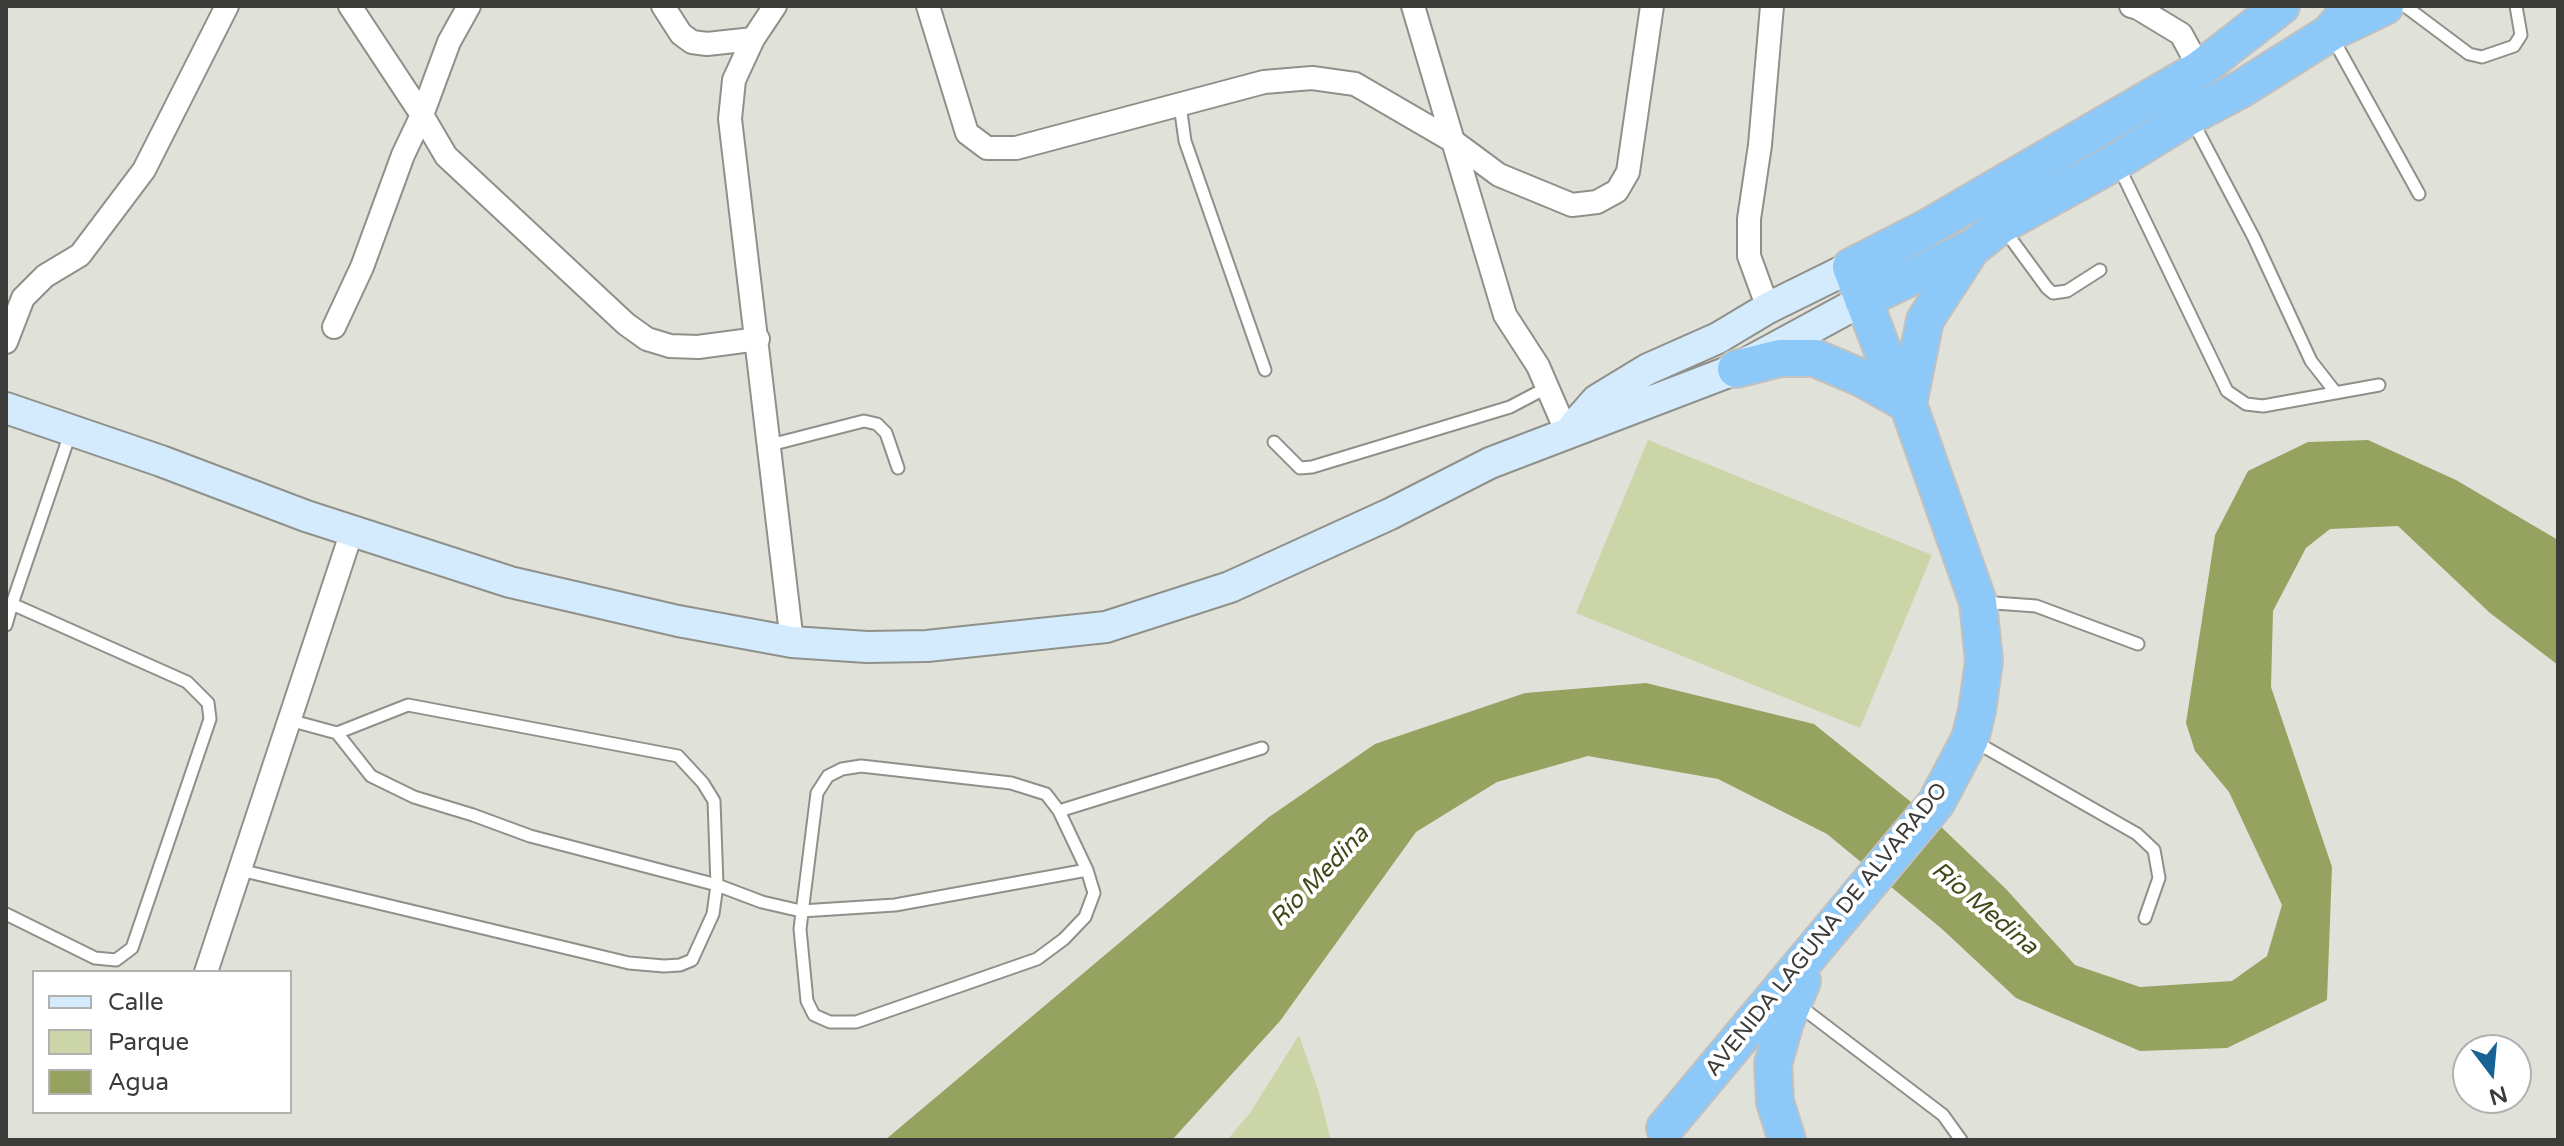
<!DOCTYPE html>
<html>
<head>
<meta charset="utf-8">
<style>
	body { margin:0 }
	#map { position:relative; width:2564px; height:1146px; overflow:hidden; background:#e0e2da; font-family:"Varela Round",sans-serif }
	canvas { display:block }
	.frame { position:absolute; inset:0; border:8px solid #3b3c39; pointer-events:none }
	.legend { position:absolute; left:32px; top:970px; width:260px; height:144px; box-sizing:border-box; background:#fff; border:2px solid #b1b1b0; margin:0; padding:10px 14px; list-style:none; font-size:24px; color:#3b3c39 }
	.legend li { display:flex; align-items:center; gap:16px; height:40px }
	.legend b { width:40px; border:2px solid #b1b1b0 }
	.north { position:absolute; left:2452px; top:1034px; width:80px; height:80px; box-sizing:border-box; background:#fff; border:2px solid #b1b1b0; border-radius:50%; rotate:164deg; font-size:22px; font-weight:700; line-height:32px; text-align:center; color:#3b3c39 }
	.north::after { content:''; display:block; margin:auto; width:28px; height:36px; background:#176396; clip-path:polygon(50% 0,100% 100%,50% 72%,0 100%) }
</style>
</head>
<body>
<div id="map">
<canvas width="2564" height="1146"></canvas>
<div class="frame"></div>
<ul class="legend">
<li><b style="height:10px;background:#d4ebfd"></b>Calle</li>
<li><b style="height:22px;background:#cbd5a8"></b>Parque</li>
<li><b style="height:22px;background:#96a260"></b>Agua</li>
</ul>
<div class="north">N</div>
</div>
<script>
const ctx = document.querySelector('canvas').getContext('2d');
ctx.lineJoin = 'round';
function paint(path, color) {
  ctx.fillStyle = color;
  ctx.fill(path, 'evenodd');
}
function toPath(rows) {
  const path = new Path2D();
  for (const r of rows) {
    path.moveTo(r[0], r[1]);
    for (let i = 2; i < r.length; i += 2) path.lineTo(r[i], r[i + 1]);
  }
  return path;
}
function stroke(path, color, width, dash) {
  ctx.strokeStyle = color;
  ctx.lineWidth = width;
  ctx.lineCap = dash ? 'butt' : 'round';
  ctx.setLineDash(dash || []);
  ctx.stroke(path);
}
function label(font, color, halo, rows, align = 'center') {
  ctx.font = font + ' "Varela Round",sans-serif';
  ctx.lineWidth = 8;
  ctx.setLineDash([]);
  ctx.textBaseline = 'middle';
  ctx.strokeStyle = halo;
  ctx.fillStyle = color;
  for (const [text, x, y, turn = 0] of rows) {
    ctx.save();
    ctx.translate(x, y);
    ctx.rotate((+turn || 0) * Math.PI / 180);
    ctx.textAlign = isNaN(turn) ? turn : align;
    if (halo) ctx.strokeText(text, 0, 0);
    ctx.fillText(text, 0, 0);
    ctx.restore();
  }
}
const green = toPath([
	[1648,440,1932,555,1860,728,1576,613],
	[1299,1035,1319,1093,1331,1140,1227,1140,1250,1113]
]);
const water = toPath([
	[2368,440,2456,480,2558,540,2558,665,2490,613,2398,526,2330,529,2306,548,2273,611,2271,687,2332,867,2327,1000,2227,1048,2140,1051,2016,998,1942,929,1827,834,1718,779,1588,756,1497,782,1416,832,1280,1021,1172,1140,885,1140,1269,817,1375,744,1525,693,1646,683,1814,724,1936,822,2006,889,2075,965,2140,987,2232,981,2267,956,2282,905,2229,792,2195,751,2186,723,2215,535,2248,471,2308,442]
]);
const service = toPath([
	[2405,6,2469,54,2482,57,2514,46,2521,35,2516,6],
	[2332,37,2419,194],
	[1180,105,1185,141,1265,370],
	[2193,122,2254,238,2311,361,2336,393],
	[2119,167,2227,391,2246,404,2263,406,2379,385],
	[2003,228,2047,288,2053,293,2067,291,2100,270],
	[1274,442,1300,468,1312,467,1510,407,1548,387],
	[770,445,864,421,877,424,886,433,898,468],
	[1981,602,2036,606,2138,644],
	[6,625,12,604],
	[337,733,371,776,414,797,473,815,530,836,717,885,762,902,801,911,895,905,1087,870],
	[1974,741,2137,834,2154,850,2159,878,2145,918],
	[861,766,1011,783,1046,794,1059,811,1087,870,1094,893,1085,917,1064,939,1037,959,856,1022,830,1022,814,1015,807,1001,800,929,817,793,828,776,842,769,861,766],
	[1059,811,1262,748],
	[240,870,629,963,664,966,680,965,692,960,713,914,717,885,714,801,703,783,678,756,408,705,337,733,289,720],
	[6,914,95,958,116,960,132,948,210,719,208,703,187,682,12,604,71,431],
	[1797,1004,1943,1115,1961,1140]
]);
const minor = toPath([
	[469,6,449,42,422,115,446,156,626,324,647,339,670,346,698,347,758,339],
	[663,6,681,34,692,42,707,44,753,39],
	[775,6,753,39,734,80,730,119,792,642],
	[928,6,967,133,987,148,1016,148,1264,82,1312,78,1355,84,1453,141,1505,315,1538,366,1567,433],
	[1413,6,1453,141,1499,175,1572,205,1597,202,1617,191,1628,172,1652,6],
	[2131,6,2138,8,2181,34,2200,69],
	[1768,308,1749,256,1749,219,1760,145,1772,6],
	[334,327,362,267,403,155,422,115,350,6],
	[6,342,23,298,45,276,80,255,144,170,227,6],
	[206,972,352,531]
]);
const secondary = toPath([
	[6,408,161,461,306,516,510,582,678,621,792,642,867,647,927,646,1106,627,1230,587,1390,514,1490,463,1736,369,1863,300],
	[1574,426,1597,400,1648,369,1718,338,1768,308,1851,267]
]);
const trunk = toPath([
	[2331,32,2385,6],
	[1863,300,1972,248,2001,225,2117,161,2190,116,2241,89,2330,33,2352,6],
	[1736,369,1780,358,1815,358,1862,378,1908,404],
	[1908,404,1925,320,1971,249],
	[1665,1128,1936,803,1970,739,1977,711,1984,661,1978,602,1908,404,1882,349,1851,267,1927,228,2200,69,2281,6],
	[1787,1140,1775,1102,1773,1064,1785,1022,1802,981]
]);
const streetNames = [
	["AVENIDA LAGUNA DE ALVARADO",1827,930,-51]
];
const waterNames = [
	["Río Medina",1320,877,-46],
	["Río Medina",1984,909,40]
];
paint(green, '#cbd5a8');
paint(water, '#96a260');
stroke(service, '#8f9089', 15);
stroke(minor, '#8f9089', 26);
stroke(secondary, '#8f9089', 34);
stroke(trunk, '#c0c1c0', 40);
stroke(service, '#fff', 11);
stroke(minor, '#fff', 22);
stroke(secondary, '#d4ebfd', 30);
stroke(trunk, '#8cc8f8', 36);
label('22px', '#3b3c39', '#fff', streetNames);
label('italic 24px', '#424918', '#fff', waterNames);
</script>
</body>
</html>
